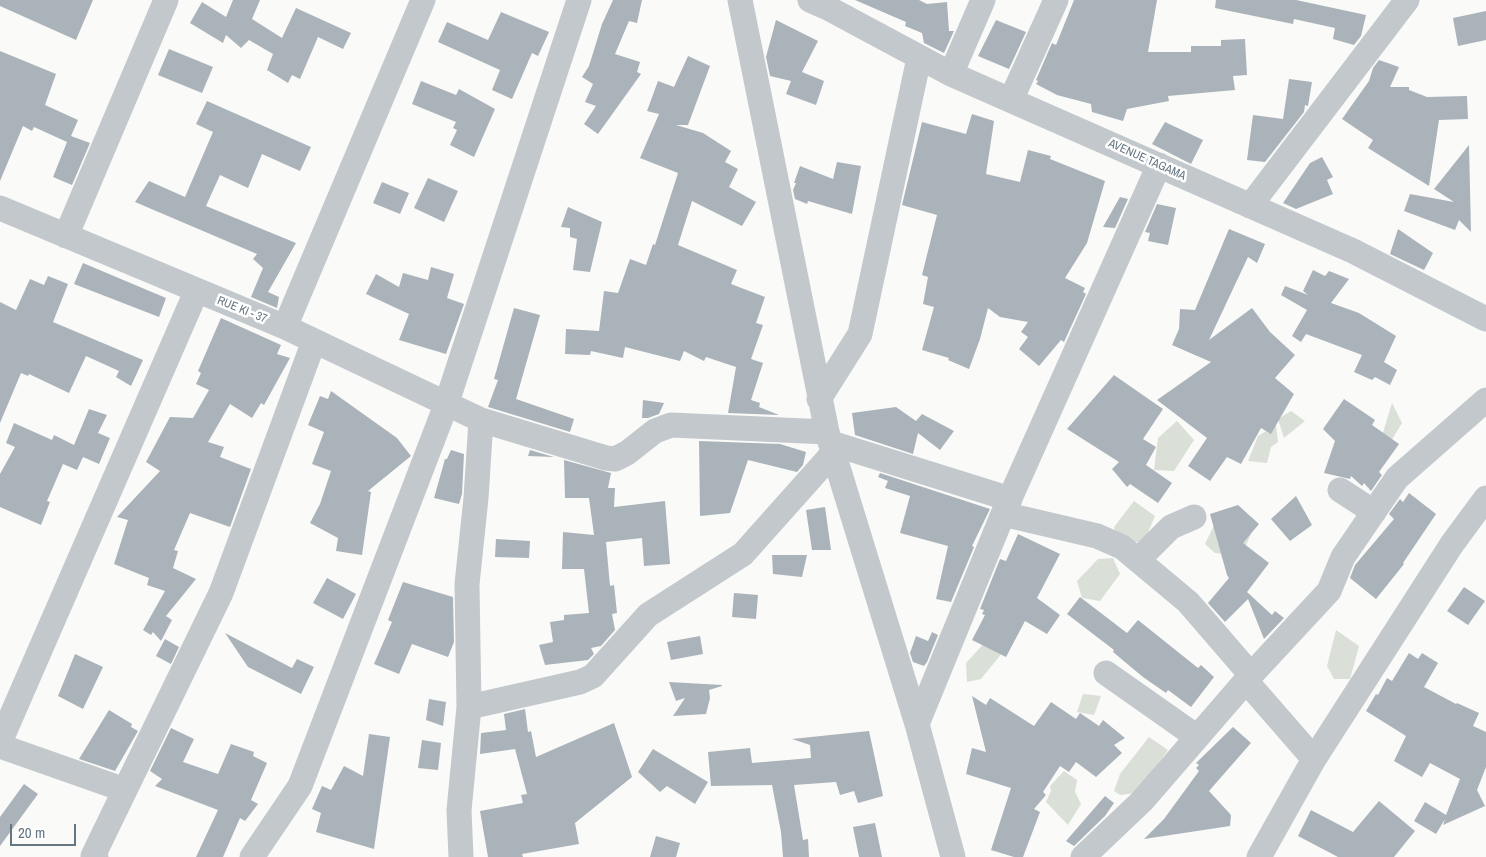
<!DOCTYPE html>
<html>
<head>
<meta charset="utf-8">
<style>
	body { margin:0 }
	#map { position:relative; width:1486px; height:857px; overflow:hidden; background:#fafaf8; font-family:"Archivo Narrow",sans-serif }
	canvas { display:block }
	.scale { position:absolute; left:10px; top:824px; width:66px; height:22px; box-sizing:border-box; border:2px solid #657683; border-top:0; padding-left:6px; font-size:15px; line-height:18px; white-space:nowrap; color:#657683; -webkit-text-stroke:4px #fff; paint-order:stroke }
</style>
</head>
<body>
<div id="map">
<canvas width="1486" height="857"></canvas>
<div class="scale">20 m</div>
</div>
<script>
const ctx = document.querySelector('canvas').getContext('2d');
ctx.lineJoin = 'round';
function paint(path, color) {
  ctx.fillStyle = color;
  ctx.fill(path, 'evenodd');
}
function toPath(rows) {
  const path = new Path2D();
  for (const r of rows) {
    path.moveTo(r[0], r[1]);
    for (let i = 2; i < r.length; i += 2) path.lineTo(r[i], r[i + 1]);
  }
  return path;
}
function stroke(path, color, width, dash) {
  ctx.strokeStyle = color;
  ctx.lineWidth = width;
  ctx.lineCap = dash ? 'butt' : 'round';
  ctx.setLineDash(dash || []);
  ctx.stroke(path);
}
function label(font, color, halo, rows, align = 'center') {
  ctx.font = font + ' "Archivo Narrow",sans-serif';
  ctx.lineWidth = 5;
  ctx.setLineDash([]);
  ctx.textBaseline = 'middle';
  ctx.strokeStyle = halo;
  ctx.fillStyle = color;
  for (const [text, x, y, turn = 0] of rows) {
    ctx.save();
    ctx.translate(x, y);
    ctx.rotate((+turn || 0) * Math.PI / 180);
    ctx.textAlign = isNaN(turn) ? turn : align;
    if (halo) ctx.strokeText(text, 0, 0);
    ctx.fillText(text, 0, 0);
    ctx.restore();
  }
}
const green = toPath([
	[1392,403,1402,423,1388,446,1381,439],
	[1291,411,1305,421,1284,438,1278,419],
	[1177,421,1194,440,1174,471,1154,470,1158,438],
	[1276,425,1278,442,1271,447,1267,463,1248,461,1258,436],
	[1134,501,1155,516,1144,542,1118,542,1114,527],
	[1220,513,1251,534,1241,556,1215,553,1205,544],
	[1113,558,1120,574,1100,601,1082,598,1077,581,1098,559],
	[1336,630,1359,646,1350,679,1334,679,1327,666],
	[989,638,1007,647,981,679,967,682,966,663],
	[1083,694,1101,696,1094,715,1077,712],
	[1149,737,1168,750,1136,793,1120,795,1114,791,1120,774],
	[1064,771,1077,780,1075,792,1081,804,1068,825,1046,802,1051,791,1050,786]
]);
const building = toPath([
	[0,0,93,0,76,40,0,6],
	[233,0,260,0,252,19,282,38,296,8,351,33,343,49,318,37,300,79,292,75,288,83,267,70,273,54,249,40,241,48,226,35,223,43,190,23,202,2,226,17],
	[613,0,642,0,637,23,629,21,615,54,640,62,637,72,641,74,598,134,584,124,596,106,585,102,593,84,582,77,589,66,602,24],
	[855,0,919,0,927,4,947,2,949,31,954,31,944,53,924,43,922,33,905,26,906,22],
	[1074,0,1157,0,1148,52,1191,52,1191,46,1221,46,1221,40,1245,39,1247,75,1233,76,1235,90,1168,96,1169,101,1127,109,1123,121,1092,112,1091,104,1057,95,1036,84,1038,81,1036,80,1052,43,1056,45],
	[1216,0,1296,0,1366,15,1361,36,1354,45,1333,39,1335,28,1294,19,1293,24,1215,8],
	[1486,11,1486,40,1458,46,1453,18],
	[501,12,549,32,538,56,532,53,512,99,492,90,500,70,438,42,447,22,488,40],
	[776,20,818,41,802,72,824,81,816,105,786,94,791,81,770,76,766,57],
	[996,20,1026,32,1009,69,978,56],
	[169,49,213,67,202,93,158,75],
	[0,51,56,74,45,105,78,120,71,136,90,143,72,185,53,177,67,142,34,127,32,131,23,126,0,181],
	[688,56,710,66,688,125,676,125,703,133,731,151,725,162,738,169,729,187,756,202,742,226,692,201,678,245,737,270,731,284,765,297,756,323,763,325,751,359,763,363,751,400,760,403,759,407,779,415,728,413,736,367,706,357,704,361,684,351,680,361,625,347,623,358,591,351,590,355,565,354,566,329,599,331,604,291,618,293,630,259,646,265,653,244,655,245,678,173,640,158,659,114,647,111,658,81,674,87],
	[1379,60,1399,67,1390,87,1409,87,1409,90,1427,97,1467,96,1468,119,1439,120,1429,186,1368,148,1373,140,1342,119,1369,81,1373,68],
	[1289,79,1312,82,1308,106,1305,105,1304,112,1265,162,1247,160,1253,115,1283,119],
	[421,81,456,95,459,89,495,109,474,157,450,145,457,130,453,128,456,122,412,104],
	[207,101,311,147,300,171,262,154,248,188,220,175,206,206,296,243,268,292,279,297,277,308,251,297,263,268,253,259,257,254,135,202,149,181,185,197,213,132,196,124],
	[972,114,994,121,986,174,1020,182,1028,150,1051,156,1050,159,1105,181,1087,243,1065,278,1085,288,1083,292,1086,294,1064,342,1061,340,1039,366,1019,349,1028,337,1021,332,1028,322,1000,317,988,308,980,339,969,369,948,360,949,358,922,350,934,307,923,304,928,277,922,275,937,215,902,205,922,122,966,134],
	[1165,122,1203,140,1191,164,1152,144],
	[1469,145,1471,232,1459,220,1455,230,1404,211,1410,194,1454,202,1434,189],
	[1322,157,1333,177,1327,180,1333,194,1296,209,1283,203,1310,163],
	[837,162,861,166,852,214,808,201,807,204,795,199,793,190,796,183,794,183,800,166,833,179],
	[428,178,458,191,444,222,414,208],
	[382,182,409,193,400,214,373,203],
	[1120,197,1128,199,1115,228,1103,227],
	[1157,204,1176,208,1168,245,1148,241,1150,233,1145,232],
	[568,207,602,222,590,272,573,270,577,239,570,237,570,228,561,227],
	[1229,229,1265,244,1257,263,1248,257,1209,340,1252,308,1270,332,1295,355,1275,378,1294,394,1271,434,1261,428,1241,464,1227,457,1210,481,1188,466,1207,438,1157,400,1211,362,1172,345,1179,329,1180,309,1195,310],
	[1398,229,1433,253,1424,270,1390,254],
	[83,263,166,298,159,317,74,284],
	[431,267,454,274,447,298,464,304,446,354,399,340,409,314,366,294,376,274,399,287,403,273,428,280],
	[1313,270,1325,276,1329,271,1349,279,1331,303,1359,313,1396,336,1384,362,1397,370,1390,385,1375,377,1372,380,1354,372,1362,355,1306,334,1301,342,1292,336,1307,310,1281,295,1285,286,1308,295,1303,291],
	[48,276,68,284,53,322,143,360,131,386,116,377,119,371,86,356,69,393,29,374,28,376,21,373,0,423,0,302,16,310,30,279,44,285],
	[514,308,540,315,516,399,574,419,570,432,488,407,498,380,494,379],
	[221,318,281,345,277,354,290,358,264,405,261,403,252,418,230,404,208,442,224,447,220,457,251,469,230,527,190,513,174,550,178,551,173,568,196,579,166,616,172,620,161,641,153,632,151,635,143,630,165,591,147,585,149,578,114,564,128,520,117,517,160,471,146,462,170,417,193,418,209,390,196,384,201,373,198,371],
	[1114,375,1163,409,1143,439,1156,447,1146,465,1172,483,1158,503,1130,484,1127,487,1112,469,1119,462,1067,429],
	[331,391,397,438,411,456,368,491,371,492,362,555,336,551,338,538,310,523,320,504,331,471,312,464,324,432,308,425,320,396,328,399],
	[1344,399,1375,420,1372,425,1399,444,1379,472,1382,475,1371,491,1364,483,1362,486,1351,476,1350,479,1324,473,1335,441,1323,429],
	[643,400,664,403,659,414,648,418,642,418],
	[896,407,916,421,922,414,954,431,940,450,918,433,913,454,855,435,852,413],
	[89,409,107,415,98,433,110,438,99,464,83,457,77,470,63,464,47,501,50,502,41,525,0,507,0,474,15,447,6,443,14,423,52,440,54,435,74,445],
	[699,441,780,444,806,452,803,465,797,472,748,460,730,513,700,516],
	[451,450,464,454,462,494,459,504,434,498,445,459,447,459],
	[530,450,554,457,528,456],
	[564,460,611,473,608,488,615,488,614,507,665,501,670,564,644,566,642,538,606,542,610,586,614,585,617,613,612,614,615,630,601,646,591,648,594,654,588,660,545,665,539,645,553,642,550,622,564,620,564,615,589,613,584,569,562,569,563,532,594,535,589,498,565,498],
	[880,473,990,509,972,546,974,547,951,602,936,599,948,546,900,533,910,496,885,488,888,481,878,477],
	[1409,493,1436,514,1403,563,1404,564,1376,599,1350,578,1355,565,1394,519,1389,514,1400,499,1403,502],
	[1296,496,1312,525,1290,541,1271,519],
	[1238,505,1259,524,1243,543,1269,563,1247,592,1272,615,1275,611,1284,618,1264,639,1248,599,1225,622,1208,603,1229,578,1227,575,1210,514],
	[825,507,831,550,812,550,806,510],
	[1018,534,1060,554,1037,598,1060,615,1047,634,1025,621,1006,657,972,640,985,615,982,614,984,610,980,609,1000,559,1006,561],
	[496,539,530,541,529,558,495,557],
	[772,555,807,555,802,577,773,574],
	[327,578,356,594,343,619,313,603],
	[403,582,453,597,454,642,448,657,412,644,399,674,374,664,392,622,388,620],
	[1464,587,1485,601,1468,625,1447,611],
	[734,593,758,595,756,619,732,617],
	[1080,597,1127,633,1138,620,1198,668,1201,665,1214,677,1191,707,1168,690,1166,693,1143,677,1113,652,1114,650,1067,614],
	[932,632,938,635,927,662,924,666,913,662,910,653,916,636,928,641],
	[225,633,292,668,297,659,314,667,301,694,248,667],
	[700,636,703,654,671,660,667,642],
	[165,639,179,647,171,664,156,656],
	[1409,653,1418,659,1422,653,1438,663,1424,687,1456,704,1457,703,1479,713,1473,726,1486,732,1486,767,1477,790,1485,806,1443,825,1445,819,1436,834,1414,821,1425,802,1446,815,1460,779,1430,763,1422,777,1394,761,1406,736,1366,711,1376,694,1378,695,1387,678,1392,681],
	[75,654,103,667,83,709,58,696],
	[669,682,722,685,722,686,709,690,710,698,706,714,673,716,685,698,676,701],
	[972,696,986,705,990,698,1034,726,1051,702,1076,719,1080,713,1099,726,1103,720,1125,738,1114,745,1122,753,1096,777,1076,762,1069,772,1060,766,1043,792,1046,795,1034,809,1040,812,1023,857,1014,857,991,850,1011,788,966,774,972,748,986,752],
	[429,699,446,702,443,726,426,720],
	[525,709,528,732,531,731,536,757,614,723,632,777,575,823,579,844,522,854,523,857,488,857,480,811,523,803,521,795,527,794,515,749,480,754,481,733,506,730,504,714],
	[109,710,132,724,131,727,138,731,115,771,79,759],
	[1233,727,1251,743,1209,791,1231,815,1230,826,1144,839,1164,819,1199,771,1196,768,1199,765,1196,763],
	[171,728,194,739,183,762,218,774,231,744,254,752,253,756,267,763,251,800,258,804,245,821,240,818,223,857,196,857,218,810,155,786,162,779,150,771],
	[869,731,883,796,858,803,854,791,840,795,836,782,794,785,803,840,808,839,809,857,783,857,781,832,772,785,711,786,708,752,750,748,752,763,811,758,810,745,792,739],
	[369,734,390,737,374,849,316,832,321,813,312,809,322,786,331,790,344,766,363,776],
	[422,740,441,743,438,770,418,768],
	[653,749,708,782,695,804,667,786,660,792,638,772],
	[24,784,38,794,0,846,0,817],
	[1105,796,1114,803,1105,816,1074,846,1066,841],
	[1379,801,1415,831,1394,857,1338,857,1298,836,1311,810,1353,832],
	[875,823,882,857,859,857,853,827],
	[656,836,680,843,676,857,650,857]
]);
const minor = toPath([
	[740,0,827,432,917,724,953,857],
	[810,0,828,8,951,74,1353,251,1486,319],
	[951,74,983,0],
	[1011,100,1056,0],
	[1250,206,1407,0],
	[0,208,285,327,481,420,606,458,615,459,627,453,655,431,671,425,827,432],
	[66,236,166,0],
	[285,327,423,0],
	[819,399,860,334,919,58],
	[831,443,1010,499],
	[1340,490,1374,512],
	[1003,514,1097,536,1122,547,1188,602,1251,675],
	[1138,560,1171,527,1194,517],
	[1106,673,1197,737],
	[1246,681,1314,759],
	[469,707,580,682,593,676,648,615,743,554,834,452],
	[917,724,1003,514,1159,165],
	[0,742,196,292],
	[0,746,125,790,221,593,314,341],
	[96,857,93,856,125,790],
	[252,857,300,786,446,405,579,0],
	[461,857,459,810,469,707,467,584,476,498,481,420],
	[1083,857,1142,801,1251,675,1329,591,1343,557,1397,478,1486,400],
	[1259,857,1314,759,1452,544,1486,498]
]);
const streetNames = [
	["AVENUE TAGAMA",1147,160,24],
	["RUE KI - 37",242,310,22]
];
paint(green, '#dadfd7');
paint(building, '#aab3b9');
stroke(minor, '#c3c8cc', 25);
label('12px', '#657683', '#fff', streetNames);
</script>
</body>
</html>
